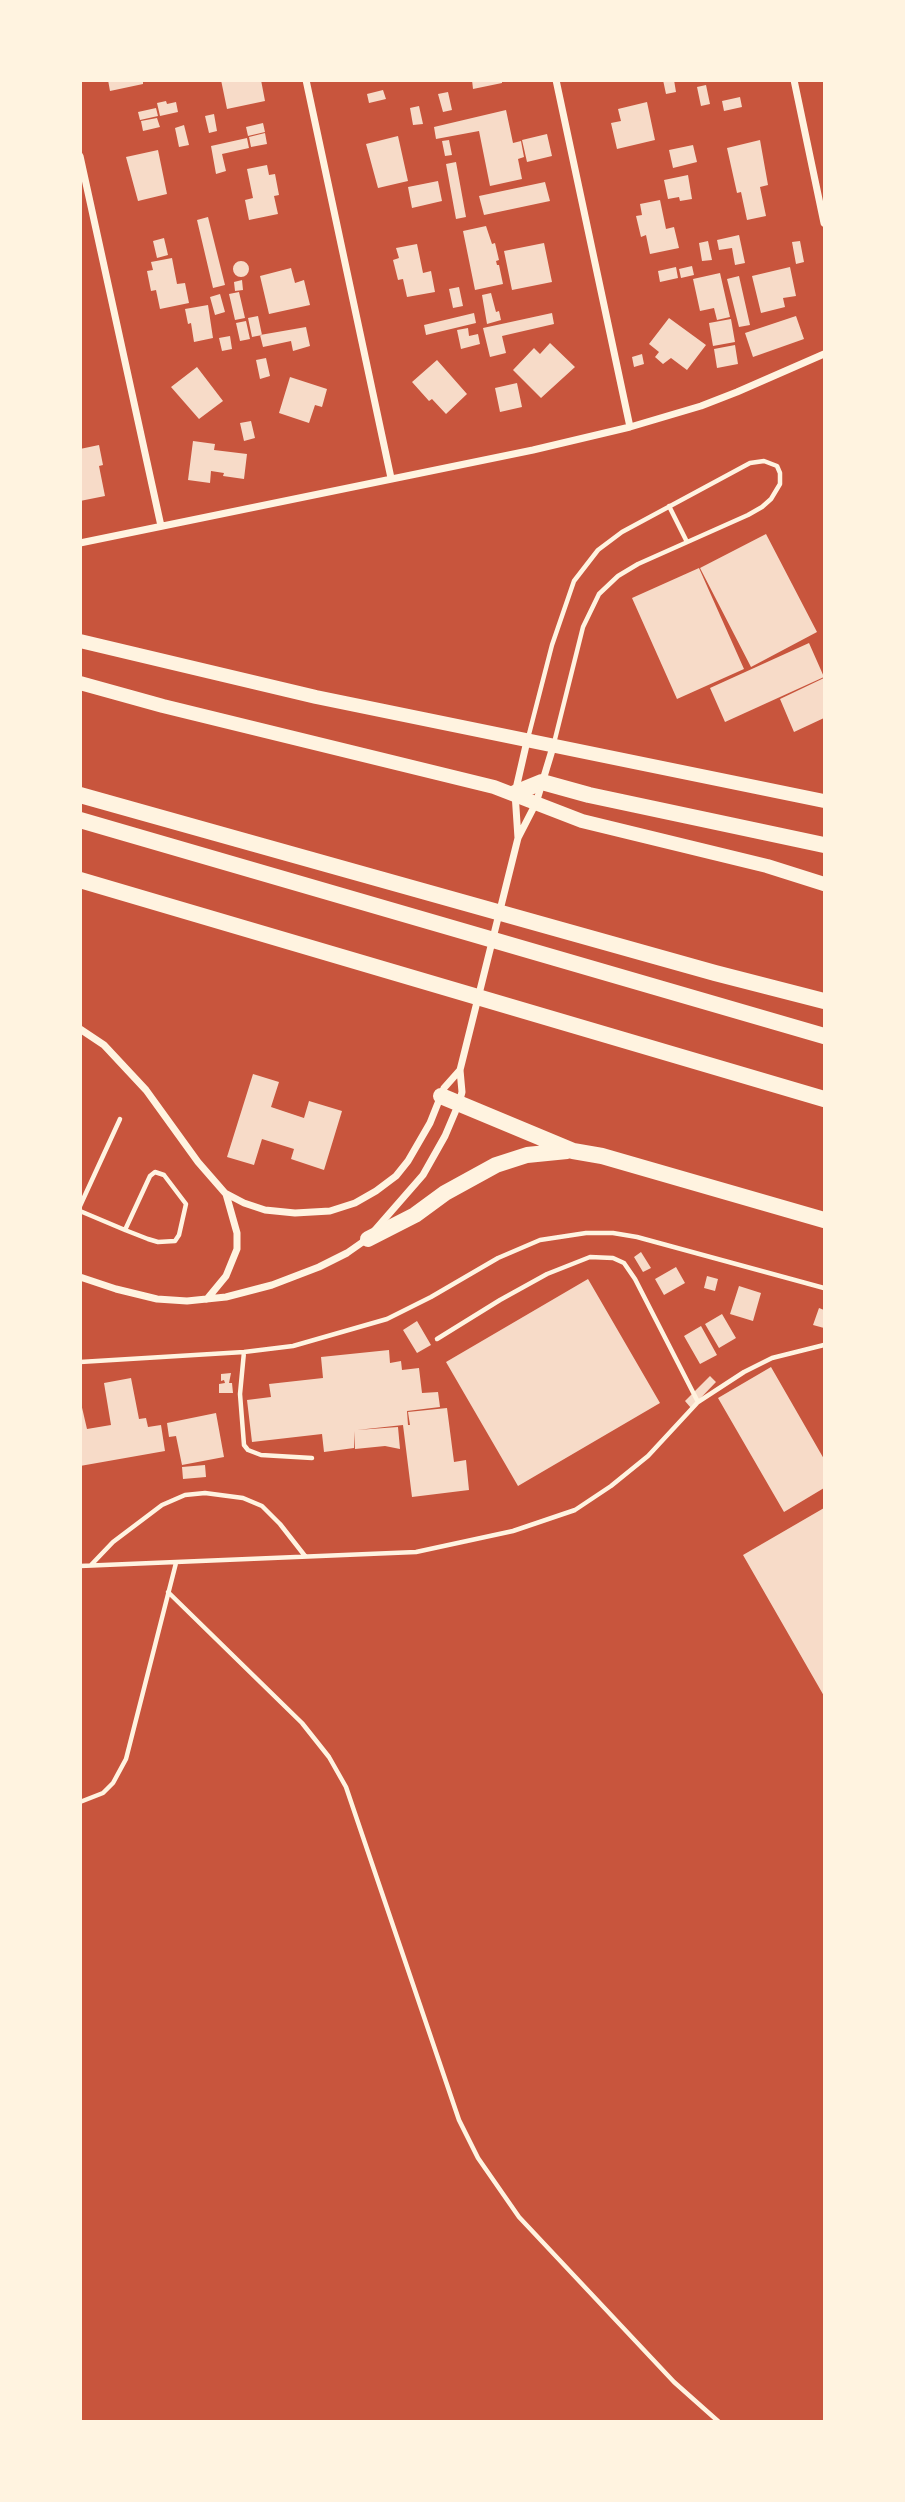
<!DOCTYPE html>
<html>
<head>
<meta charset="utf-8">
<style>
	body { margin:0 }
	#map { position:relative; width:905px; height:2502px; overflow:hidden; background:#c8553d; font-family:Lato,sans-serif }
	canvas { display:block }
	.frame { position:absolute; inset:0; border:82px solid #fff3e0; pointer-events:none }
</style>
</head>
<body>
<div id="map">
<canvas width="905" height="2502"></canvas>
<div class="frame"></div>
</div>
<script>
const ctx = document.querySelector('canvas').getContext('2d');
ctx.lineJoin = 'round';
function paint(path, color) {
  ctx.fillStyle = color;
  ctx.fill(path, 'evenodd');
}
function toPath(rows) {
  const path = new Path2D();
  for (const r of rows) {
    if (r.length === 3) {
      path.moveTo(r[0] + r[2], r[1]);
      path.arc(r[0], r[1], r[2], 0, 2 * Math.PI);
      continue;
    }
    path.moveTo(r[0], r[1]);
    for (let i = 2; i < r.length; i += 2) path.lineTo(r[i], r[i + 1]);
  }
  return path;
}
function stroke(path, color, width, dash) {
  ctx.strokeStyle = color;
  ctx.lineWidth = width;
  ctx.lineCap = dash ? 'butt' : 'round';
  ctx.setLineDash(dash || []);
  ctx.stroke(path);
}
const building = toPath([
	[108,80,143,80,143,84,110,91],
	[221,80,261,80,265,101,227,109],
	[472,80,502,80,502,83,473,89],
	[663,80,674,80,676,92,666,94],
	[706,85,710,104,701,106,697,87],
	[383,90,386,99,369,103,367,94],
	[448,92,452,110,443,112,438,94],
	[740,97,742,107,724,111,722,101],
	[166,101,167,104,176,102,178,112,160,116,157,103],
	[647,102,655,140,617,149,611,123,621,121,618,109],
	[419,106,423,124,413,125,410,108],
	[156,108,158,116,140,120,138,112],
	[506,110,513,143,521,141,524,157,518,159,522,179,490,186,479,131,436,139,434,127],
	[214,114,217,131,209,133,205,116],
	[157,118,160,127,143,131,141,121],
	[263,123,265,132,248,136,246,127],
	[184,125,189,145,179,147,175,128],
	[265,133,267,144,251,147,249,137],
	[547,134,552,156,527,162,522,140],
	[398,136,408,181,378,188,366,144],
	[247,138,249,148,222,154,226,171,216,174,211,146],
	[449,140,452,155,445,156,442,141],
	[760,140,768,185,760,187,766,216,747,220,741,192,737,193,727,148],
	[693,145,697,162,673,168,669,150],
	[158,150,167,194,138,201,126,157],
	[456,162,466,217,456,219,446,164],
	[267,165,269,175,275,174,279,195,274,196,278,214,249,220,245,200,253,198,247,169],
	[688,175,692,199,680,201,679,197,668,199,664,180],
	[438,181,442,201,412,208,408,187],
	[545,182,550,201,484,215,479,196],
	[660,200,666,229,674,227,679,248,650,254,646,235,641,237,636,216,642,215,640,204],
	[208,217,225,285,213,288,197,220],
	[486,226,492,244,495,243,499,260,496,261,497,265,499,265,503,284,475,290,463,231],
	[739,235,745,263,735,265,732,248,719,250,717,240],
	[164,238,168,255,157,258,153,241],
	[708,241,712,260,702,261,699,243],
	[800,241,804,262,796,264,792,242],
	[544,243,552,282,512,290,504,251],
	[417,244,423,273,431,271,435,292,407,297,403,279,398,280,393,260,399,258,396,248],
	[172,258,177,284,185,283,189,303,160,309,156,290,151,291,147,271,153,270,151,262],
	[241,269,8],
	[692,266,694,275,681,278,679,269],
	[676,267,678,278,660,282,658,271],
	[790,267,796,296,783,298,785,307,761,313,752,276],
	[291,268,295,283,304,280,310,305,269,314,260,276],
	[720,273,730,317,717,320,714,308,700,311,693,279],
	[739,276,750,325,739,327,727,279],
	[242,280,243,290,235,291,234,282],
	[459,287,463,306,453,308,449,289],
	[239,292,245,318,235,320,229,294],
	[491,293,496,312,499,311,501,320,487,324,482,295],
	[220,294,225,312,215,315,210,297],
	[208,305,213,338,194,342,191,323,188,324,185,309],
	[474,313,476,323,426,335,424,325],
	[552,313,554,324,502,336,506,353,490,357,483,328],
	[258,316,262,335,252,337,248,318],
	[796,316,804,339,753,357,745,333],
	[669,318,706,345,687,370,671,358,663,364,655,357,659,352,649,344],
	[731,319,735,342,713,346,709,323],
	[246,321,250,339,240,341,236,323],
	[306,327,310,346,293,351,291,341,263,347,260,335],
	[468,328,469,336,478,334,480,344,461,349,457,330],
	[230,336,232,349,222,351,219,338],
	[550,343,575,367,541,398,513,370,534,348,540,354],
	[735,345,738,364,717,368,714,349],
	[642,354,644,364,634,367,632,357],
	[266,358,270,376,260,379,256,360],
	[437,360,467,394,446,414,432,399,429,401,412,382],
	[197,367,223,401,199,419,171,387],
	[290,377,327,389,322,407,315,405,309,423,279,413],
	[517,383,522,407,500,412,495,388],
	[251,421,255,438,244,441,240,423],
	[193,441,215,444,214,450,247,454,244,479,223,476,224,473,211,471,210,483,188,480],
	[99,445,103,465,99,466,105,496,80,501,80,449],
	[766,534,817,632,751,667,700,568],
	[699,568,744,669,677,699,632,598],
	[809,643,824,677,725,722,710,688],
	[824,678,824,718,794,732,780,699],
	[253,1074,279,1082,271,1107,304,1118,309,1101,342,1111,324,1170,291,1159,294,1149,262,1139,254,1165,227,1157],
	[641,1252,651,1268,643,1272,634,1257],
	[676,1267,685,1283,664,1295,655,1279],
	[707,1276,718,1279,715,1291,704,1288],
	[588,1279,660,1403,518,1486,446,1362],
	[739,1286,761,1293,753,1321,730,1314],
	[819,1308,824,1310,824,1328,813,1325],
	[722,1314,736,1338,719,1348,705,1324],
	[417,1321,431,1345,417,1353,403,1330],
	[701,1326,717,1355,700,1364,684,1336],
	[389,1350,390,1363,401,1361,402,1370,419,1368,422,1393,438,1392,440,1407,407,1411,408,1425,410,1425,408,1412,447,1408,454,1462,466,1460,469,1490,412,1497,403,1425,357,1430,398,1427,400,1449,385,1446,355,1449,354,1431,354,1448,324,1452,322,1434,252,1442,247,1400,271,1397,269,1384,323,1378,321,1357],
	[771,1367,824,1459,824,1488,784,1512,718,1398],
	[231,1373,229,1383,232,1383,233,1393,219,1393,219,1384,225,1383,224,1380,221,1381,221,1374],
	[710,1376,716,1382,691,1408,685,1401],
	[131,1378,139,1419,146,1418,148,1427,161,1425,165,1451,80,1466,80,1399,87,1429,111,1425,104,1383],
	[216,1413,224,1457,182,1465,176,1436,169,1437,167,1423],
	[205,1465,206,1477,183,1479,182,1467],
	[824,1508,824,1696,743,1555]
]);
const service = toPath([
	[669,506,687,542],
	[528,738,552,645,574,581,598,550,622,532,750,463,764,461,777,466,780,473,780,484,771,499,762,507,748,515,638,564,618,576,599,594,583,627,554,743],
	[80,1206,120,1119],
	[80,1211,125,1230,148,1239,158,1242,175,1241,179,1235,186,1204,164,1175,155,1172,150,1176,125,1230],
	[244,1352,240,1394,244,1445,248,1450,261,1455,312,1458],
	[80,1362,244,1352,293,1346,387,1319,431,1297,498,1258,540,1240,586,1233,613,1233,637,1237,824,1288],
	[698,1402,744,1372,772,1358,824,1345],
	[91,1565,113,1542,162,1505,185,1495,205,1493,243,1498,262,1506,280,1524,305,1556],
	[80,1566,416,1552,513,1531,575,1510,611,1486,648,1456,698,1402,635,1279,624,1263,613,1258,590,1257,547,1274,500,1300,437,1339],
	[168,1592,302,1723,329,1757,346,1787,459,2120,478,2158,519,2217,674,2382,719,2422],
	[80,1802,103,1793,113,1783,126,1759,176,1563]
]);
const minor = toPath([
	[306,80,391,478],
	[556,80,630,427],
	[794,80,824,223],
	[80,156,161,526],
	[80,543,533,450,630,427,701,406,737,392,824,354],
	[518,838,515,793,527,741],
	[80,1029,104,1045,146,1090,198,1162,225,1193,244,1203,265,1210,295,1213,330,1211,355,1203,376,1191,396,1176,408,1161,430,1123,444,1088,460,1070],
	[375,1230,423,1175,445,1136,459,1103,462,1092,460,1070,518,838,536,803,553,747],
	[80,1277,116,1289,157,1299,187,1301,226,1297,272,1285,319,1267,347,1253,367,1239],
	[207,1299,226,1276,237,1249,237,1233,226,1194]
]);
const primary = toPath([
	[80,641,316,697,824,801],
	[80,683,163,706,494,787,582,821,767,866,824,884]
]);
const motorway = toPath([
	[515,793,542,782,589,795,824,845],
	[80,795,715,973,824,1001],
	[80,820,824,1036],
	[80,880,824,1099],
	[441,1096,573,1151,602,1156,824,1220],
	[368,1239,415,1215,445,1193,496,1165,527,1155,567,1151]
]);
paint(building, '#f7dbc8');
stroke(service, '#fff3e0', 4.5);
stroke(minor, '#fff3e0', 7);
stroke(primary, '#fff3e0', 14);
stroke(motorway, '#fff3e0', 16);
</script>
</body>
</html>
